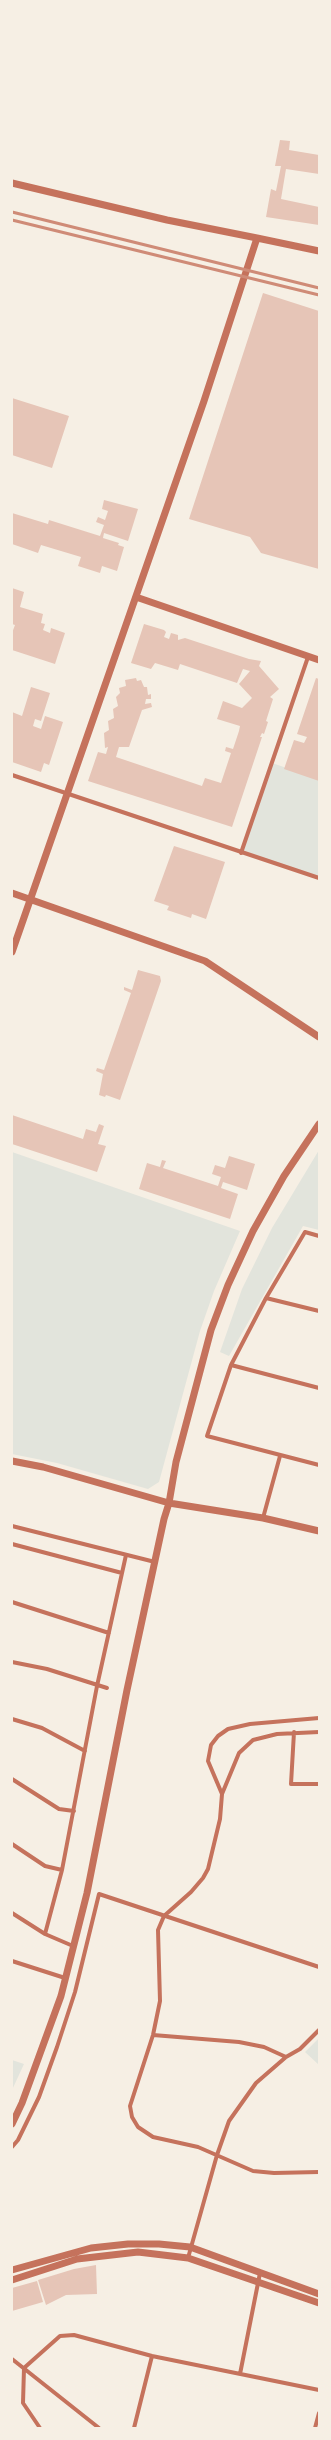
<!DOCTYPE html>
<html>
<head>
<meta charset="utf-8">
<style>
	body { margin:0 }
	#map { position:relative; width:331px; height:2440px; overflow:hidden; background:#f6efe4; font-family:Mulish,sans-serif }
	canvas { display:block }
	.frame { position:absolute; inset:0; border:13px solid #f6efe4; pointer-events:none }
</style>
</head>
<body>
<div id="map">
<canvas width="331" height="2440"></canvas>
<div class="frame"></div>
</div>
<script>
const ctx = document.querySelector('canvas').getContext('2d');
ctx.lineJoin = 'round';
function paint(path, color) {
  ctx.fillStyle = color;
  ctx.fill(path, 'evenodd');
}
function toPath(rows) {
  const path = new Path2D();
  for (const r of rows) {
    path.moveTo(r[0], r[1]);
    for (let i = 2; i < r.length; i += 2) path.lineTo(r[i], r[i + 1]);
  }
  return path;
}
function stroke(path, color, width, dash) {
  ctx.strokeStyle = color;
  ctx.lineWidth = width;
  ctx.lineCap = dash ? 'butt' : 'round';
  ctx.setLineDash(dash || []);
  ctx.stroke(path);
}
const green = toPath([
	[272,763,319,779,319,878,241,853],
	[319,1150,319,1230,303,1226,229,1356,220,1352,242,1289,272,1228],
	[12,1152,240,1231,214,1291,200,1331,159,1482,148,1489,57,1463,12,1454],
	[319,2038,319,2065,305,2052],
	[12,2060,24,2064,12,2090]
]);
const building = toPath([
	[280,140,290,141,289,150,319,155,319,174,286,169,281,199,319,207,319,225,266,217,271,189,276,191,281,166,275,166],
	[263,293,319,311,319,569,261,553,250,537,189,519],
	[12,398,69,416,52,468,12,455],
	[104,500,138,509,128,541,104,533,103,538,119,543,118,545,124,547,117,571,102,566,100,573,78,566,81,557,41,545,38,553,12,544,12,513,48,524,49,520,100,536,104,525,96,522,98,517,105,520,108,511,102,509],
	[12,588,24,592,20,607,43,614,41,623,45,624,43,630,50,633,51,628,65,633,55,664,12,650,12,633,15,625,12,624],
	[144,624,164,630,166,632,164,637,169,639,171,633,178,635,178,640,185,638,249,659,261,661,259,666,279,689,270,697,273,699,266,721,268,722,264,734,262,733,260,737,262,737,232,827,88,781,98,752,106,754,108,747,105,748,104,733,109,730,108,721,114,718,113,709,118,706,116,697,120,693,119,688,126,686,125,680,136,678,137,681,141,680,144,687,147,687,148,695,151,694,151,699,146,699,145,704,151,703,152,707,142,710,129,747,119,747,116,757,202,786,205,778,221,783,231,753,225,751,226,747,233,749,239,731,240,726,217,719,223,701,242,708,252,698,239,684,250,671,243,669,237,683,180,664,178,670,155,663,151,669,131,663],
	[316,678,319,679,319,781,284,769,294,740,304,743,307,737,297,734],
	[31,687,50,693,41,721,35,719,33,726,41,729,45,716,63,722,49,765,44,763,41,772,12,762,12,712,22,716],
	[174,846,225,862,206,919,192,914,191,918,167,910,169,906,154,901],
	[138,970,160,976,161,981,120,1100,106,1095,105,1097,99,1095,103,1074,96,1071,97,1068,104,1070,131,993,124,990,124,987,132,990],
	[12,1115,83,1139,86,1129,96,1132,99,1124,104,1126,98,1144,106,1146,97,1172,12,1144],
	[229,1156,255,1164,247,1190,223,1182,221,1188,238,1194,230,1219,139,1189,147,1163,160,1167,162,1160,166,1161,163,1168,218,1186,221,1177,212,1174,215,1165,225,1168],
	[96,2265,97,2294,66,2295,46,2305,38,2280,74,2269],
	[37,2281,43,2302,12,2311,12,2288]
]);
const minor = toPath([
	[12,775,319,878],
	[241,853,308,657],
	[319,1236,305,1232,266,1298,231,1365,207,1436,319,1465],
	[266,1298,319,1311],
	[231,1365,319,1388],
	[263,1518,280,1456],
	[12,1526,155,1562],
	[12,1544,122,1573],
	[12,1602,109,1633],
	[12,1662,47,1669,107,1688],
	[319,1718,250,1724,228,1729,218,1736,211,1745,208,1761,222,1794,220,1819,208,1869,203,1878,191,1892,164,1916,158,1930,160,2001,153,2035,130,2106,132,2117,138,2127,153,2137,198,2147,253,2171,274,2173,319,2172],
	[12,1719,42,1728,85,1751],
	[294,1732,291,1784,319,1784],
	[12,1779,59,1809,74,1811],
	[222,1794,239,1753,253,1740,277,1734,319,1732],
	[12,1844,45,1866,62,1870],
	[12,1913,45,1934,73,1946],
	[45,1934,62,1870,97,1686,126,1555],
	[12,1961,65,1978],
	[153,2035,239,2042,264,2047,286,2057],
	[12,2147,18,2140,39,2097,57,2047,75,1992,99,1894,319,1967],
	[188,2258,217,2155,229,2121,256,2083,286,2057,300,2049,319,2030],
	[12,2359,99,2428],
	[240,2374,260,2273],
	[40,2428,23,2403,24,2368,60,2336,74,2335,152,2356,319,2390],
	[134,2428,152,2356],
	[315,2428,319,2413]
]);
const tertiary = toPath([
	[12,183,167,220,257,238],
	[136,597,319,660],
	[12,893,205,961,319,1037],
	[12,952,204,401,257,238,319,251],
	[12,1461,43,1467,169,1503,263,1518,319,1531],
	[12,2124,22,2103,61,1996,87,1893,127,1690,164,1519,169,1503,176,1462,211,1330,228,1285,253,1231,284,1176,319,1124],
	[12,2270,91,2248,128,2244,159,2244,190,2247,319,2294],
	[12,2280,77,2259,138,2252,188,2258,319,2303]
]);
const rail = toPath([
	[12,212,319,288],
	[12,220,319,295]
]);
paint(green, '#e2e4dc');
paint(building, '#e6c5b7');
stroke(minor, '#c5725c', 4);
stroke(tertiary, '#c5725c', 7);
stroke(rail, '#cf8b77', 3);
</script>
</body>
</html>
